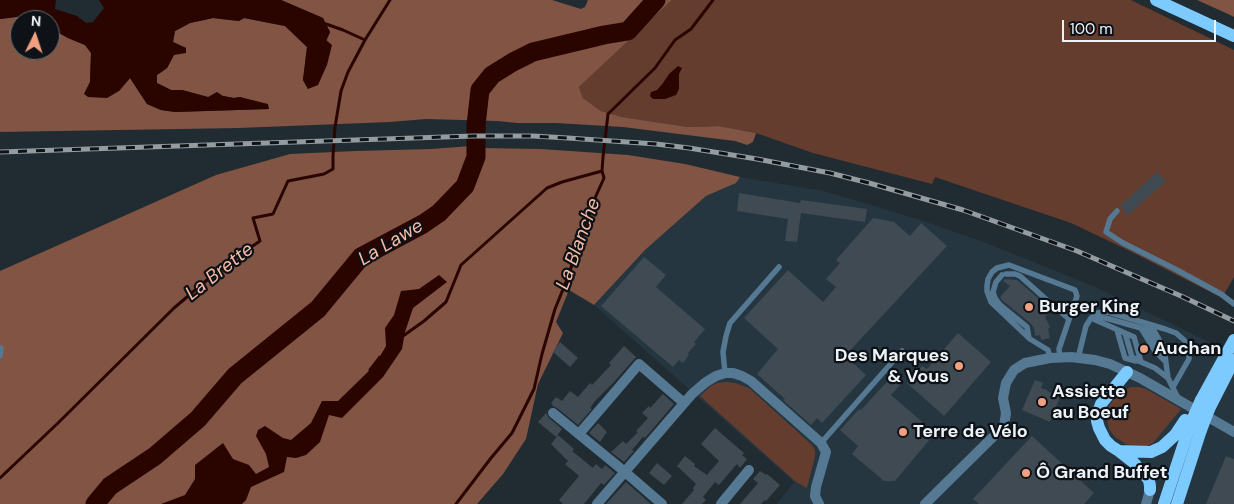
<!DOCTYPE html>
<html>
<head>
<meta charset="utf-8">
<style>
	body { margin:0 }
	#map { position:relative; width:1234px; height:504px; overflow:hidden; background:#202b32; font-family:"DM Sans",sans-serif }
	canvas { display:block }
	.north { position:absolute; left:10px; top:10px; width:50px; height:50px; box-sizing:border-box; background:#0e1216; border:1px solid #676c70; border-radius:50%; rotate:4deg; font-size:14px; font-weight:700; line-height:20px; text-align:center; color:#ecf3f8 }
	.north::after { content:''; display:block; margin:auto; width:18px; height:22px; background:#f3a081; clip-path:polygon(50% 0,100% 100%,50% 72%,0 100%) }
	.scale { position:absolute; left:1062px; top:20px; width:154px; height:22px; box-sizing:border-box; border:2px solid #ecf3f8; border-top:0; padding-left:6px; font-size:15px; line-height:18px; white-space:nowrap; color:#ecf3f8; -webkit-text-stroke:4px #0e1216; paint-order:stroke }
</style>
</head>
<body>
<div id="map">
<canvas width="1234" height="504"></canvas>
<div class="north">N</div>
<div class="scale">100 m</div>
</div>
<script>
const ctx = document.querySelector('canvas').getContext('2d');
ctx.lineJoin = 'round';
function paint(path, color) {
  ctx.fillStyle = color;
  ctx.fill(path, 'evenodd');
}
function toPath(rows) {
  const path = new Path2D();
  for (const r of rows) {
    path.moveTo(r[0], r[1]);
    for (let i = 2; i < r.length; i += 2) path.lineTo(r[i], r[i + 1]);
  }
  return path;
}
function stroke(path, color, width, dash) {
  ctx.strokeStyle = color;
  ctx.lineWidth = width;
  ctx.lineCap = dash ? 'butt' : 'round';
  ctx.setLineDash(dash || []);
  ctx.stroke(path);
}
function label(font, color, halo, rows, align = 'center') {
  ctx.font = font + ' "DM Sans",sans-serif';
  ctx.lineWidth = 4.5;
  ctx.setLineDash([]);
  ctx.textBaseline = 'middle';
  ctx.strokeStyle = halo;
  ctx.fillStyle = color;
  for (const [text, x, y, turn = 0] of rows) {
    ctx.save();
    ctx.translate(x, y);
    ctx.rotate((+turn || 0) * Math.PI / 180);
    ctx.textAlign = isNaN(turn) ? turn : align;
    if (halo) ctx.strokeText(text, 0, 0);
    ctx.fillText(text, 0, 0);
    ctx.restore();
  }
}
const built = toPath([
	[740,177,824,191,924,221,989,244,1093,286,1234,354,1234,504,777,504,794,482,594,305,645,250,706,196,736,183]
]);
const green = toPath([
	[672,0,1131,0,1234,50,1234,277,1222,298,1132,252,1071,223,935,177,932,184,813,153,756,133,719,126,688,127,622,117,601,111,583,98,579,87],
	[726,382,735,383,749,388,812,445,815,450,815,456,807,488,796,482,700,396,711,386,717,383],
	[1131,387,1139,387,1146,389,1181,409,1153,443,1147,446,1138,446,1126,444,1115,437,1109,429,1107,418,1109,406,1116,396,1124,390]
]);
const forest = toPath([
	[281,0,552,0,581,9,585,7,588,0,672,0,579,87,583,98,601,111,622,117,688,127,719,126,756,133,753,142,747,145,735,141,623,127,556,123,517,123,497,121,426,119,390,122,239,128,0,132,0,19,32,15,39,20,20,20,20,50,50,50,50,28,68,38,85,45,91,53,90,82,84,94,119,91,130,78,147,104,161,110,175,112,269,109,240,97,234,98,223,96,208,97,182,90,171,90,157,83,157,75,167,68,174,55,186,48,173,42,175,31,190,23,213,18,239,21,244,18,285,26,307,47,303,80,308,89,330,32,323,18],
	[1197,0,1234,0,1234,17,1228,14],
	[471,146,482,148,541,149,628,155,685,164,740,177,736,183,706,196,645,250,594,305,569,290,556,322,563,333,538,384,526,439,503,474,477,504,0,504,0,271,216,175,290,154,355,151,431,149]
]);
const water = toPath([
	[0,0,56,0,55,9,77,16,86,23,93,22,104,8,99,0,281,0,323,18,330,32,326,40,332,45,327,65,318,85,308,89,303,80,307,47,285,26,244,18,239,21,213,18,190,23,175,31,173,42,186,48,186,53,174,55,167,68,157,75,157,83,171,90,182,90,208,97,217,92,223,96,234,98,240,97,268,104,269,109,175,112,161,110,147,104,130,78,119,91,107,98,88,97,84,94,90,82,91,53,85,45,68,38,50,28,50,20,39,20,32,15,0,19],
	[678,66,682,68,679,74,679,89,676,95,665,99,653,99,650,96,651,92,657,90,663,83,669,74],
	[439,275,447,282,413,308,405,332,402,349,383,377,342,418,329,415,320,442,306,455,296,458,287,457,284,472,251,487,246,500,242,504,161,504,185,495,195,479,195,465,223,443,233,459,249,465,256,474,269,467,266,454,256,436,258,430,265,426,283,438,291,440,311,423,322,401,338,401,375,365,386,346,385,328,394,315,401,291,419,289]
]);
const stream = toPath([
	[326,24,343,30,365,40],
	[403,336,424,321,446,302,461,265,547,188,562,182,602,171],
	[370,370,380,357],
	[0,478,58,423,174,308,226,264,260,241,253,218,273,214,288,181,324,174,333,169,333,156,335,127,341,91,348,72,365,40,390,0],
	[456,504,491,458,512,433,534,389,542,354,555,309,566,282,595,198,604,178,602,171,603,157,608,114,655,68,675,40,691,29,713,0]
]);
const river = toPath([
	[95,504,110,486,155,456,198,419,235,376,318,309,361,257,423,224,439,213,465,186,476,157,476,125,480,90,492,75,513,62,533,52,604,35,628,31,656,0]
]);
const building = toPath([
	[1157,172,1166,181,1128,215,1120,206],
	[739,193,800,203,801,200,867,209,865,222,801,213,797,242,785,241,788,219,737,211],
	[873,218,894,222,910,236,921,223,947,246,845,356,866,375,822,423,817,418,811,425,783,400,785,399,757,374,778,349,744,318,788,270,823,302,836,287,826,279,840,263,836,260],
	[644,257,666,275,656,287,705,329,694,342,696,344,688,353,689,355,683,363,679,360,673,367,601,306],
	[1005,279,1017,280,1045,304,1048,306,1051,304,1050,307,1052,310,1045,317,1050,327,1048,329,1050,338,1041,340,1040,335,1035,336,1034,328,1030,323,1002,300,1000,297,1010,286,1003,281],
	[958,333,991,362,944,416,907,383,922,366,927,369],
	[560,342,578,358,570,367,553,352],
	[624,346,636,357,614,382,595,401,590,408,592,409,578,425,557,408,552,406,553,405,551,403,556,397,562,401,570,391,578,397,590,383,592,385,611,365,609,363],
	[894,374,903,382,891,395,935,433,895,481,884,481,852,454,858,446,840,430,859,409,861,410],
	[1035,380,1043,383,1041,388,1047,390,1047,391,1060,397,1050,422,1022,410],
	[663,394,674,404,645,438,643,437,632,450,634,451,624,462,611,452,623,441,626,444,638,432,636,431,648,418,642,413,649,406,650,408],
	[546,413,549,418,562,429,556,437,538,422],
	[598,423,607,432,600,442,589,433],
	[715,428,744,453,742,455,747,459,740,468,737,464,719,485,715,482,703,497,706,500,702,504,682,504,694,490,693,488,696,484,677,466,685,456,695,464,694,466,707,475,719,461,701,444],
	[558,435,574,449,572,451,593,468,596,464,602,469,605,465,615,473,604,485,601,483,584,504,563,504,559,500,579,476,565,464,568,461,551,444],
	[1032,436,1094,493,1084,504,979,504,973,499],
	[1226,456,1234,459,1234,504,1206,504],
	[657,463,672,476,664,485,649,473],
	[760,471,766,475,767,474,780,485,766,501,765,500,761,504,740,504,758,483,753,479],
	[626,482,651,504,606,504]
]);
const service = toPath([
	[1117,211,1110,219,1106,232,1123,243,1175,269,1221,294,1234,304],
	[1006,274,1015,274,1020,276,1048,301],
	[1002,275,996,282,995,285,993,292,995,298,1000,305,1027,327,1029,338],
	[1055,307,1069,319],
	[1095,315,1141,328,1155,351,1164,360],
	[1091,318,1125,333,1132,357,1141,362],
	[1141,328,1154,331,1164,348,1168,378],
	[1117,330,1125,358,1136,361],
	[1145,330,1149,333,1159,349,1162,355],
	[1125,333,1134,337,1141,362,1155,368,1168,378,1178,398],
	[0,356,1,348],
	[1050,358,1048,350,1030,339,991,302,987,291,987,286,988,279,992,272,997,268,1009,265,1075,290,1077,296,1059,349,1060,357],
	[1078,358,1086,326,1091,318,1097,313,1108,312,1165,329,1176,333,1184,340,1189,347,1189,359,1173,387],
	[725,373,723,352,726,336,730,323,779,267],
	[821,443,902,351]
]);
const minor = toPath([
	[553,413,625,472,662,504],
	[579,434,639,364,684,403],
	[597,504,692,394,706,382,716,376,725,373,733,373,742,376,751,381,821,443,826,452,816,487,815,496,819,504],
	[721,504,749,470],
	[925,504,1004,426,1006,413,1003,398,1006,383,1014,370,1025,363,1050,358,1071,357,1095,360,1110,364,1140,378,1234,432],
	[1146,504,1150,490]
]);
const primary = toPath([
	[1156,0,1234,36],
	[1127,372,1101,404,1098,412,1097,421,1099,428,1105,440,1111,446,1119,451,1133,462,1144,474,1149,480,1150,486,1150,490],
	[1201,400,1207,389,1234,340],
	[1209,409,1234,360],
	[1119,451,1151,452,1162,447,1175,435,1185,420],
	[1164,504,1190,425],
	[1177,504,1201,430]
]);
const rail = toPath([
	[0,152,473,136,533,136,568,138,656,144,689,148,757,159,830,173,869,183,963,210,1077,251,1181,296,1234,321]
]);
const primaryBridge = toPath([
	[1190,425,1201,400],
	[1201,430,1209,409]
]);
const markers = [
	[1029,307,5,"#f3a081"],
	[1144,349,5,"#f3a081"],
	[959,366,5,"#f3a081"],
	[1042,402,5,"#f3a081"],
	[903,432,5,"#f3a081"],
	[1026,473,5,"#f3a081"]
];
const poiNames = [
	["Burger King",1039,307],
	["Auchan",1154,349],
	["Des Marques",949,356,"right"],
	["& Vous",949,377,"right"],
	["Assiette",1052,392],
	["au Boeuf",1052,413],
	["Terre de Vélo",913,432],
	["Ô Grand Buffet",1036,473]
];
const waterNames = [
	["La Lawe",391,243,-31],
	["La Blanche",579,244,-70],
	["La Brette",220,272,-38]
];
paint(built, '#253641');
paint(green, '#653d2e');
paint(forest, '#815444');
paint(water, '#2a0500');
stroke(stream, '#2a0500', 3);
stroke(river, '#2a0500', 19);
paint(building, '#3f4a53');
stroke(service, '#567993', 5.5);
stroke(minor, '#567993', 10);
stroke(primary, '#7dcafe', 12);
stroke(rail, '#939ca1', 5);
stroke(rail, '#0e1216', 3, [9]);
stroke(primaryBridge, '#7dcafe', 12);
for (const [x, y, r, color] of markers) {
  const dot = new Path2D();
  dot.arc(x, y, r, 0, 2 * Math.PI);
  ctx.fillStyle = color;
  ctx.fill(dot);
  stroke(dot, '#0e1216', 2);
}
label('bold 18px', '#ecf3f8', '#0e1216', poiNames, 'left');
label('italic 19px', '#f9bca6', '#0e1216', waterNames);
</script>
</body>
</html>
